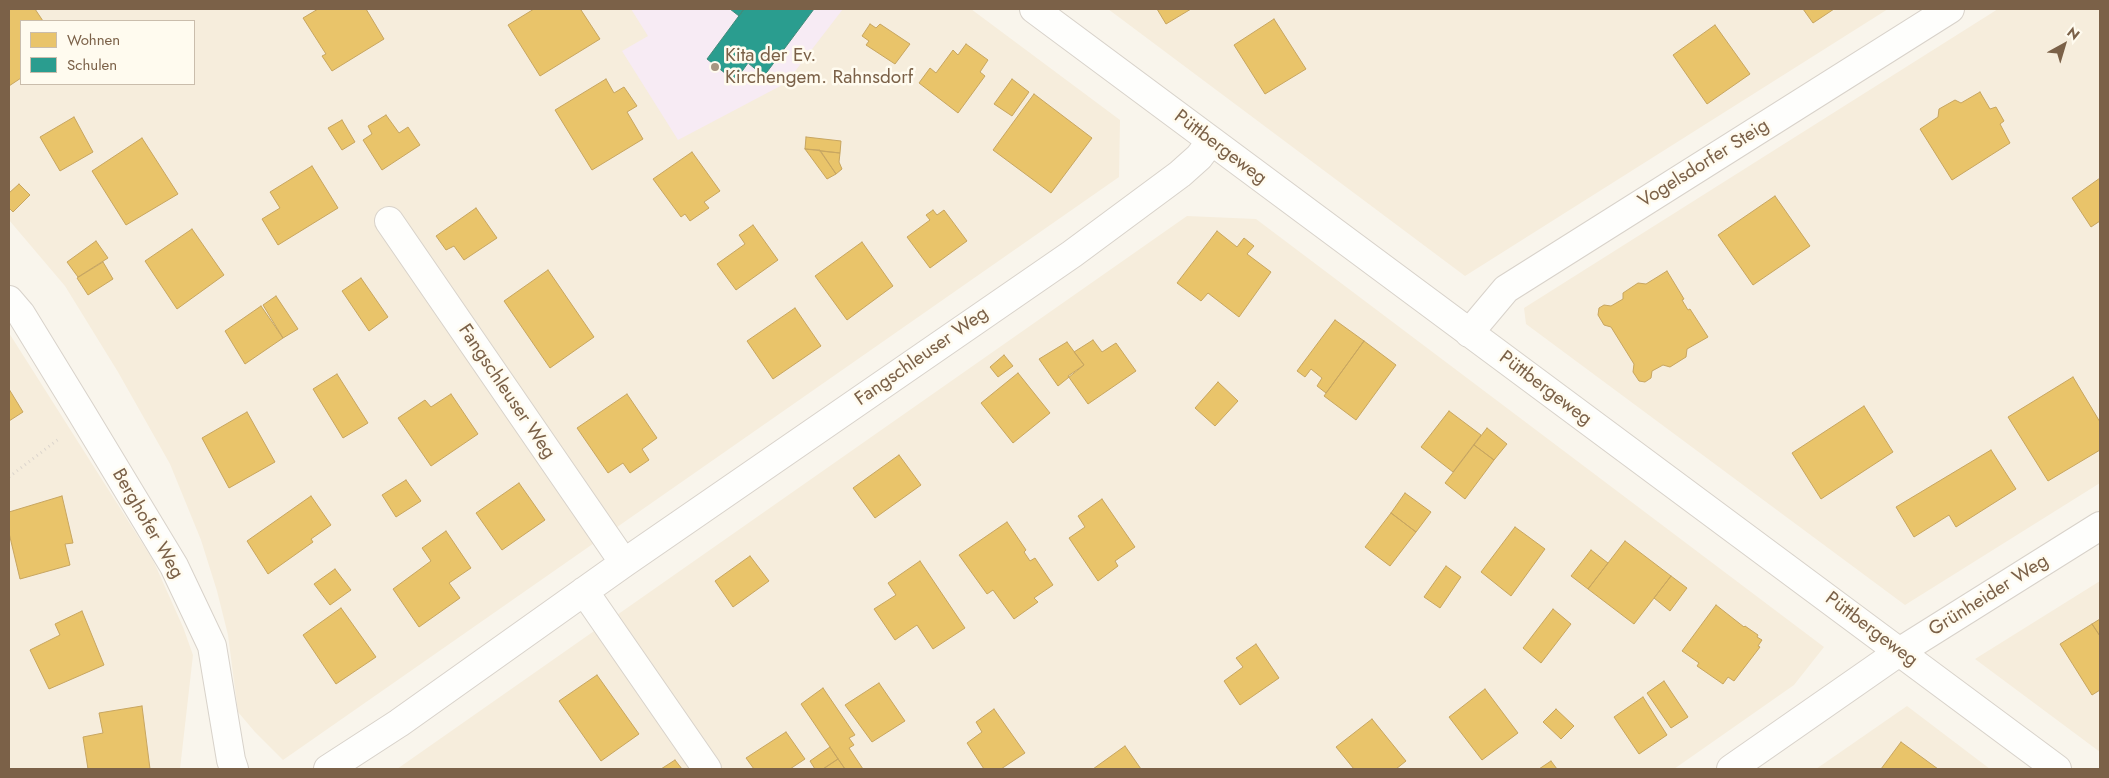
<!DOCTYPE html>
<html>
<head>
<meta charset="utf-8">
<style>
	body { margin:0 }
	#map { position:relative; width:2109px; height:778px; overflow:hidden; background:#f9f5ec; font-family:Jost,sans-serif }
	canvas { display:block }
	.frame { position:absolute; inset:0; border:10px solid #7b6148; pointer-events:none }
	.legend { position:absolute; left:20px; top:20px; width:175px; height:65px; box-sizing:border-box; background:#fffbef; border:1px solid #cabdac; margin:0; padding:6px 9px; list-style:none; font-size:15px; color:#7b6148 }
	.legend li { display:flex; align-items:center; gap:10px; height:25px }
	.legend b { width:25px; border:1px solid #cabdac }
	.north { position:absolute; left:2039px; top:20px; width:50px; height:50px; -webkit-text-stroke:4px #fffbef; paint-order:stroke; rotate:39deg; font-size:14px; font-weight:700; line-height:20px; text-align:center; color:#7b6148 }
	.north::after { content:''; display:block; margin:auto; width:18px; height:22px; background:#7b6148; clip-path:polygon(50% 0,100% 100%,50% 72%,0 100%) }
</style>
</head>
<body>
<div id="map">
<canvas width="2109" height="778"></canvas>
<div class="frame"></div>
<ul class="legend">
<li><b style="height:14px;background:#e9c46a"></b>Wohnen</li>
<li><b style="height:14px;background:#2a9d8f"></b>Schulen</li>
</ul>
<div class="north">N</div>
</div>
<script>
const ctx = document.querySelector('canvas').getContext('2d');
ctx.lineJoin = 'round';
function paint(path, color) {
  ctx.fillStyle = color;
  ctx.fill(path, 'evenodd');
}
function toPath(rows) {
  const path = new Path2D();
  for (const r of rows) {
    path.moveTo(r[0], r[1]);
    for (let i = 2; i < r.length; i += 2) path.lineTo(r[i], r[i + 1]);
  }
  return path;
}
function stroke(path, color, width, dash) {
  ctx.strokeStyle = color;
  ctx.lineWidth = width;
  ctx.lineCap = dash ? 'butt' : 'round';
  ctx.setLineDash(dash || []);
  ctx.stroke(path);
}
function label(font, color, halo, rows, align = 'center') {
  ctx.font = font + ' Jost,sans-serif';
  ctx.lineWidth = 5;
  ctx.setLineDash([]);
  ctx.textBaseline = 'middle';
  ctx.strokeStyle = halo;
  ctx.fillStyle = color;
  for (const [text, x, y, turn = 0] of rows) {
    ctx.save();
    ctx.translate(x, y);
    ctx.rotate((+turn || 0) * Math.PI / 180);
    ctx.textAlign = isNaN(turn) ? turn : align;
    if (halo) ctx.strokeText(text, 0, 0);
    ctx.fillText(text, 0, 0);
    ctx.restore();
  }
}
const residential = toPath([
	[9,9,971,9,1120,120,1119,177,283,760,255,732,238,712,228,635,217,591,201,540,170,464,118,372,65,286,9,220],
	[21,21,194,21,194,84,21,84],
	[1108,9,1888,9,1465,276],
	[1998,9,2100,9,2100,483,1905,605,1526,324,1524,308],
	[1187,216,1256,219,1824,647,1794,685,1674,769,397,769],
	[9,333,153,560,183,627,193,655,180,769,9,769],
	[2100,581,2100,752,1975,659],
	[1907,706,1990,769,1816,769]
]);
const education = toPath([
	[631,9,843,9,786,83,678,140,622,51,648,36]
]);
const homes = toPath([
	[9,9,35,9,43,21,21,21,21,78,9,86,9,9],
	[318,9,366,9,384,39,332,71,322,56,326,54,303,18,318,9],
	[534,9,584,9,581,10,600,39,540,76,508,25,534,9],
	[1157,9,1191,9,1166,24,1157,9],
	[1803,9,1834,9,1813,23,1803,9],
	[1274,19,1306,69,1265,94,1234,45,1274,19],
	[870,24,876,28,880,24,910,44,895,64,866,45,869,41,862,36,870,24],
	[1715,25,1750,74,1707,104,1673,55,1715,25],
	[966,44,988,60,980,72,985,76,958,113,919,83,930,68,936,73,953,50,958,55,966,44],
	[606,79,614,93,624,87,637,106,627,112,643,139,592,170,555,110,606,79],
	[1012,79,1029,92,1012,116,994,104,1012,79],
	[1980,92,1990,109,1996,107,2004,121,2000,124,2010,143,1952,180,1920,129,1938,117,1939,109,1955,100,1961,103,1980,92],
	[1034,94,1092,138,1051,193,993,150,1034,94],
	[386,115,399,133,408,127,420,145,382,170,363,140,372,134,368,126,386,115],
	[74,117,93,152,60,171,40,137,74,117],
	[342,120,355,142,342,150,328,128,342,120],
	[806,137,841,141,840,153,805,149,806,137],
	[142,138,178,194,126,225,92,171,142,138],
	[805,149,820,150,836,174,827,179,805,149],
	[820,151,840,153,839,162,842,169,836,174,820,151],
	[692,152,720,191,704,202,709,208,690,221,685,214,681,217,653,179,692,152],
	[312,166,338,208,278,245,262,219,280,208,270,192,312,166],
	[2100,178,2100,221,2091,227,2072,198,2100,178],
	[19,184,30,195,13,212,9,208,9,193,19,184],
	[1775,196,1810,246,1753,285,1718,235,1775,196],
	[476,208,497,238,464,260,454,246,446,250,436,236,476,208],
	[933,210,937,215,944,210,967,241,930,268,907,237,930,220,926,215,933,210],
	[753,225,778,260,736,290,717,264,745,244,739,235,753,225],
	[192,229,224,275,177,309,145,261,192,229],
	[1217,231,1237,247,1244,238,1254,246,1247,254,1271,272,1239,317,1208,293,1201,301,1177,283,1217,231],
	[96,241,108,258,78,277,67,262,96,241],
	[862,242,893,286,847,320,815,276,862,242],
	[103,262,113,279,88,295,77,278,103,262],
	[548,270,594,337,550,368,504,301,548,270],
	[1667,271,1684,299,1682,300,1688,310,1690,309,1708,337,1687,349,1686,357,1670,367,1663,365,1652,371,1651,378,1645,382,1639,381,1633,372,1634,364,1611,327,1604,325,1598,315,1599,308,1604,305,1611,306,1623,299,1623,293,1638,283,1646,284,1667,271],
	[361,278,388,317,369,331,342,291,361,278],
	[276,296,298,329,283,338,263,305,276,296],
	[261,306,283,338,245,364,225,331,261,306],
	[795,308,821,346,773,379,747,341,795,308],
	[1335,320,1364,341,1326,393,1317,386,1322,378,1311,369,1305,377,1297,371,1335,320],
	[1093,340,1102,352,1116,343,1136,371,1088,404,1068,376,1084,365,1074,352,1093,340],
	[1364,341,1396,365,1356,420,1324,396,1364,341],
	[1067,342,1084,365,1058,386,1039,359,1067,342],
	[1004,355,1013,366,998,377,990,367,1004,355],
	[1018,373,1050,413,1013,443,981,403,1018,373],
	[337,374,368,423,343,438,313,389,337,374],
	[2073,377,2100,422,2100,450,2048,481,2008,417,2073,377],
	[1218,382,1238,401,1215,426,1195,408,1218,382],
	[9,389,23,412,9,421,9,389],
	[451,394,478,434,431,466,398,418,425,400,431,407,451,394],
	[627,394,657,438,642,449,649,460,630,473,623,463,608,473,577,428,627,394],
	[1864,406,1893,452,1821,499,1792,453,1864,406],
	[1449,411,1481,435,1453,472,1421,447,1449,411],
	[247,412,275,462,229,488,202,438,247,412],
	[1487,428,1507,444,1494,460,1474,445,1487,428],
	[1474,445,1494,460,1465,499,1445,483,1474,445],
	[1991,450,2016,489,1956,527,1949,515,1914,537,1896,507,1991,450],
	[899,455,921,485,875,518,853,488,899,455],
	[406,480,421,501,396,517,382,495,406,480],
	[519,483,545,520,502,550,476,513,519,483],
	[1405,493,1431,512,1416,532,1391,513,1405,493],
	[62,496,73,543,65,544,70,565,20,579,9,533,9,512,62,496],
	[311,496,331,525,311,539,313,542,268,574,247,541,311,496],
	[1102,499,1135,547,1115,561,1118,566,1098,581,1069,538,1085,527,1078,516,1102,499],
	[1391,513,1416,532,1390,566,1365,547,1391,513],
	[1007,522,1026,550,1024,552,1030,561,1035,558,1053,585,1034,598,1038,602,1014,619,993,590,987,594,959,555,1007,522],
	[1515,527,1545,549,1511,596,1481,572,1515,527],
	[446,531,471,568,449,583,460,598,419,627,393,589,431,561,422,548,446,531],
	[1625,541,1671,576,1634,624,1588,589,1625,541],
	[1591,550,1608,563,1588,589,1571,576,1591,550],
	[750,556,769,581,733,607,715,581,750,556],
	[920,561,965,628,933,649,917,625,895,640,874,609,896,595,888,583,920,561],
	[1446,566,1461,577,1440,608,1424,597,1446,566],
	[335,569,351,590,330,605,314,584,335,569],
	[1671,576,1687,588,1670,611,1654,598,1671,576],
	[1716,605,1744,627,1745,626,1758,635,1757,637,1762,640,1758,646,1760,647,1734,681,1728,677,1723,684,1697,666,1699,663,1682,651,1716,605],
	[341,608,376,657,336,684,303,635,341,608],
	[1553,609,1571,624,1541,663,1523,648,1553,609],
	[82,611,104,665,49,689,30,650,60,635,55,624,82,611],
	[2100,619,2100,636,2092,624,2100,619],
	[2092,624,2100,636,2100,690,2092,695,2060,644,2092,624],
	[1256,644,1279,678,1240,705,1224,681,1243,667,1236,658,1256,644],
	[597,675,639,734,601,761,559,701,597,675],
	[1664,681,1688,717,1671,728,1647,693,1664,681],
	[879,683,905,721,872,742,845,705,879,683],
	[823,688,855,735,849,738,854,745,849,748,863,769,845,769,801,704,823,688],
	[1485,689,1518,733,1482,760,1449,717,1485,689],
	[1643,697,1667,735,1639,754,1614,717,1643,697],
	[142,706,150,769,88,769,83,737,103,733,99,713,142,706],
	[994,709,1025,753,1001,769,984,769,967,743,982,732,976,722,994,709],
	[1556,709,1574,726,1561,739,1543,722,1556,709],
	[1372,719,1406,761,1396,769,1354,769,1336,747,1372,719],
	[786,732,805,759,790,769,754,769,746,758,786,732],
	[1901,742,1938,769,1881,769,1901,742],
	[1125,746,1141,769,1093,769,1125,746],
	[830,747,838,759,823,769,815,769,810,761,830,747],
	[838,759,845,769,823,769,838,759],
	[675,760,682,769,661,769,675,760],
	[1551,761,1557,769,1539,769,1551,761]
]);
const schools = toPath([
	[730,9,744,9,739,16,730,9],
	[744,9,814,9,764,76,748,63,735,81,707,59,744,9]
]);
const path = toPath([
	[9,477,60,438]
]);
const minor = toPath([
	[1034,9,2057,769],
	[389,221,624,563],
	[9,300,21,314,81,412,174,566,212,646,231,760,234,769],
	[1469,333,1506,289,1950,9],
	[584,591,707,769],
	[328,769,399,723,624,563,1072,254,1180,174,1199,157,1211,141],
	[1731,769,1899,652,2100,526]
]);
const markers = [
	[715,67,5,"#a79581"]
];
const poiNames = [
	["Kita der Ev.",725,56],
	["Kirchengem. Rahnsdorf",725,78]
];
const streetNames = [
	["Püttbergeweg",1220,148,37],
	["Vogelsdorfer Steig",1704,164,-32],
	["Fangschleuser Weg",922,357,-35],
	["Püttbergeweg",1545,389,37],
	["Fangschleuser Weg",506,392,56],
	["Berghofer Weg",147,524,60],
	["Grünheider Weg",1989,596,-32],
	["Püttbergeweg",1871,630,37]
];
paint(residential, '#f6eddc');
paint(education, '#f7ebf4');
paint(homes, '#e9c46a');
stroke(homes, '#c8a660', 1);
paint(schools, '#2a9d8f');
stroke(schools, '#428b7a', 1);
stroke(minor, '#d8d2ca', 30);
stroke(path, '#dcd5cd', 3, [1, 4]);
stroke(minor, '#fefefc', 28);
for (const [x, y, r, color] of markers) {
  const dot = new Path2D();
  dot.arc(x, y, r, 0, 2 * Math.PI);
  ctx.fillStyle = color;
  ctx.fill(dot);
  stroke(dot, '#fffbef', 2);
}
label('19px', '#7b6148', '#fffbef', poiNames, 'left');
label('19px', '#7b6148', '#fffbef', streetNames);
</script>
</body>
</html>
